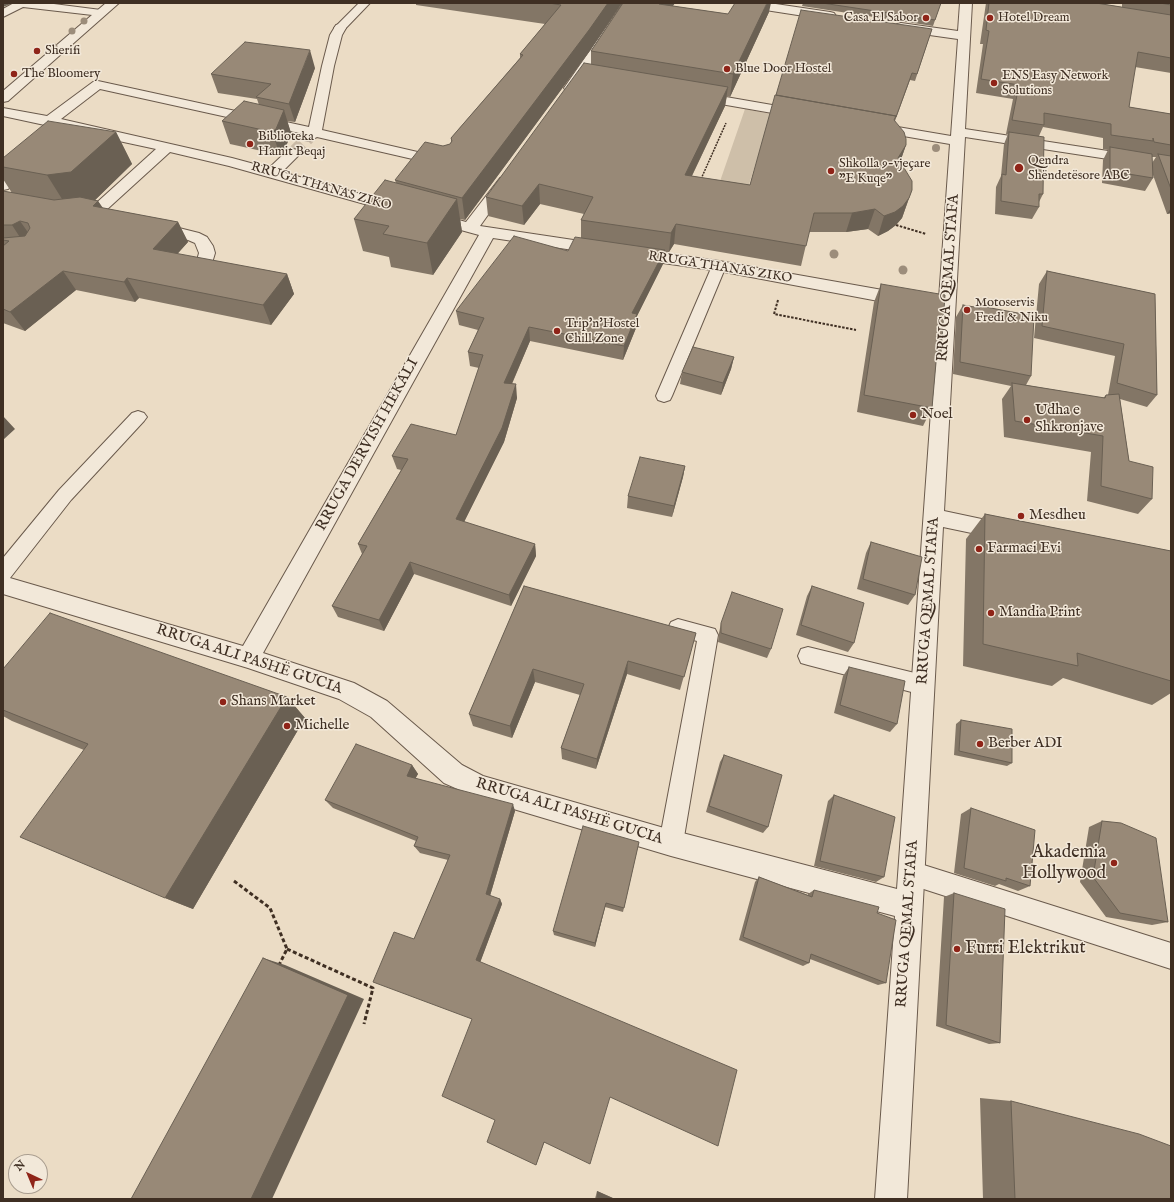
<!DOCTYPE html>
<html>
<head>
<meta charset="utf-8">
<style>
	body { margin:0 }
	#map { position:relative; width:1174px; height:1202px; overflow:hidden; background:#ebdcc5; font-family:"IM FELL English",serif }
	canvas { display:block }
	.frame { position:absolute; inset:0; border:4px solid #3f2f23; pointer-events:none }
	.north { position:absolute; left:8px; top:1154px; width:40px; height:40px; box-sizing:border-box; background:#f2e8d9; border:1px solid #aa9e90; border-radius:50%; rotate:316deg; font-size:11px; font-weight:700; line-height:16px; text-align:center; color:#3f2f23 }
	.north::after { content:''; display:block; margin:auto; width:14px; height:18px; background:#8f2418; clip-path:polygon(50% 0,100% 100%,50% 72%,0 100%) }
</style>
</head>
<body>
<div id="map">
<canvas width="1174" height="1202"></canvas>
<div class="frame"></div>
<div class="north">N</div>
</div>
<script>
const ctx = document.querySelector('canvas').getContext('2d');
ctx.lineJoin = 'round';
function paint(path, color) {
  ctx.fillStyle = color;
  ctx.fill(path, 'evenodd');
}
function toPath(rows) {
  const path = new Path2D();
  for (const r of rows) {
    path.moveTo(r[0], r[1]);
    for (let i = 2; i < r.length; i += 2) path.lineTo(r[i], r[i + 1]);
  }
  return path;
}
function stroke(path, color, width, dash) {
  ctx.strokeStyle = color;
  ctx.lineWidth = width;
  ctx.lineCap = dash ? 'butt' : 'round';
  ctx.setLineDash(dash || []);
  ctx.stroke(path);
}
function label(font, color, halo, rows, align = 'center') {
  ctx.font = font + ' "IM FELL English",serif';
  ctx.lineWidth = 3;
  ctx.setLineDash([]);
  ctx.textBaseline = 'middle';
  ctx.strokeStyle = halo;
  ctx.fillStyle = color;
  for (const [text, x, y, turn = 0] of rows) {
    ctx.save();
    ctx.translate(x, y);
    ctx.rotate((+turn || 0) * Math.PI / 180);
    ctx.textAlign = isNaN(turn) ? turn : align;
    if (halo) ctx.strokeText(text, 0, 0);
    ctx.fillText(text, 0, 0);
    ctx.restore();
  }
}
const green = toPath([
	[745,109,809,121,765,134,746,194,717,190]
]);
const minorTunnel = toPath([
	[293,153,309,137]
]);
const pathFar2 = toPath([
	[701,179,726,123]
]);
const pathFar1 = toPath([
	[896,225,926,234],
	[778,300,774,314,856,330]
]);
const path = toPath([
	[234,881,270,908,287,949,279,965],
	[287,949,373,988,364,1024]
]);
const service = toPath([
	[14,3,46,3,101,10,106,13,101,16,23,7,3,17,3,9,14,3],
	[359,3,370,3,344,30,336,30,334,28,359,3],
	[719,261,724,263,726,266,672,396,670,400,664,402,658,400,656,396,712,266,714,263,719,261],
	[138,411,144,413,147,417,144,421,71,500,10,578,3,580,3,558,59,490,132,413,138,411],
	[678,619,715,629,718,635,683,843,679,851,671,855,663,851,659,843,697,641,671,634,668,628,671,622,678,619],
	[808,647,923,675,931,678,934,685,931,692,923,695,808,665,801,663,798,656,801,649,808,647],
	[911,861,1171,943,1171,969,902,882,899,873,902,864,911,861]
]);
const minor = toPath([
	[106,3,119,3,8,101,3,102,3,91,106,3],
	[623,3,635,3,576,91,566,91,564,88,623,3],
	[740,3,769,3,830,12,834,13,836,16,834,19,830,20,746,7,742,5,740,3],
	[960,3,972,3,965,129,1134,155,1139,156,1141,159,1139,162,1134,163,965,137,944,511,1005,524,1012,526,1015,532,1012,538,1005,540,943,527,907,1199,875,1199,895,916,671,856,480,799,444,783,371,717,339,699,248,668,3,594,3,576,243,646,479,235,428,221,425,218,428,215,433,213,466,222,500,178,505,177,510,178,512,181,480,226,600,244,606,246,608,249,606,252,600,254,493,238,263,653,354,683,387,701,462,765,483,776,671,830,897,889,950,144,874,131,869,130,867,127,869,124,874,123,951,136,958,39,901,31,897,30,895,27,897,24,901,23,958,31,960,3],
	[340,24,344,25,346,28,342,35,334,66,322,130,448,159,450,162,448,165,443,166,317,137,309,141,304,140,302,137,304,134,100,89,61,119,232,158,269,168,288,150,293,149,298,150,300,153,298,156,282,172,403,206,406,209,403,212,398,214,393,212,229,166,170,152,103,213,73,218,68,216,65,213,68,210,93,206,156,149,3,116,3,108,47,116,93,82,98,81,309,127,322,66,330,35,336,25,340,24],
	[697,92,801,110,806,111,808,114,806,117,801,118,692,99,690,96,692,93,697,92],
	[29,159,34,160,36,163,34,166,8,189,3,190,3,178,24,160,29,159],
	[155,222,199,233,207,237,213,246,215,253,212,263,216,267,230,270,232,274,230,278,224,279,205,275,196,264,199,253,195,243,188,240,150,230,147,227,150,224,155,222],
	[634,249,719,261,905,294,911,296,913,300,911,304,905,306,719,271,628,258,626,254,628,250,634,249]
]);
const trees = [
	[84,21,3.5],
	[72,31,3.5],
	[54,47,3.5],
	[936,148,4],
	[834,254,4.5],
	[903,270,4.5]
];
const wall = toPath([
	[416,3,622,3,589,52,465,220,460,219,462,232,433,275,391,267,389,257,363,251,354,219,396,183,395,180,443,146,450,144,451,142,451,138,520,58,520,54,545,24,416,5],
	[623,3,675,3,673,6,728,14,769,12,730,97,727,96,725,106,692,176,750,185,776,95,932,29,915,81,910,80,895,121,906,145,900,162,912,190,902,218,896,225,888,231,878,236,868,229,846,232,809,232,801,266,674,244,669,252,665,252,663,264,637,316,636,328,623,360,530,341,512,384,517,398,504,442,464,522,535,544,536,556,511,606,414,574,384,631,338,617,332,606,362,554,358,544,401,470,397,469,392,456,456,435,479,368,470,366,468,352,478,330,459,325,456,311,568,251,581,238,581,220,584,214,540,204,524,225,488,216,486,197,591,64,591,51],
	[803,3,941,3,933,26,802,6],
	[986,3,1096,3,1122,7,1122,3,1171,3,1171,73,1135,67,1129,107,1171,114,1171,213,1167,214,1153,175,1153,178,1145,191,1102,183,1103,160,1108,150,1103,149,1103,138,1043,127,1039,136,1043,194,1039,202,1039,207,1032,219,995,214,996,187,1001,176,1004,144,1008,134,1006,134,1013,99,976,93,983,44,980,44],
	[1152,157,1156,157,1152,163],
	[315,68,295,122,287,121,291,133,284,152,280,155,230,144,222,121,259,105,257,99,218,93,211,74],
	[116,132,132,164,95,200,98,201,103,208,178,222,188,242,177,254,287,274,294,294,271,325,139,298,135,302,76,290,25,331,3,323,3,191,12,193,3,179,3,158],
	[1047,271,1155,294,1157,395,1147,407,1120,399,1129,461,1152,499,1138,514,1087,501,1091,452,1004,437,1002,399,1011,386,953,374,956,317,963,305,979,308,980,306,1031,376,1026,385,1103,398,1106,395,1108,395,1115,356,1034,338,1039,284],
	[881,284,941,352,936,362,932,408,923,426,857,412,874,302],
	[734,357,731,369,721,395,680,384,682,372],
	[685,466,683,477,672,517,627,508,628,496],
	[985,514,1171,551,1171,693,1152,705,1063,678,1052,686,963,666,966,539],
	[871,542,915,595,908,605,857,589,866,553],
	[524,586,696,633,680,690,627,674,596,769,562,759,561,748,580,695,535,682,512,738,473,726,469,714],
	[812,586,854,643,848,652,796,635,807,596],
	[721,623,771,649,767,658,718,642,719,633],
	[849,667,897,724,890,732,834,713,843,676],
	[3,669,287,697,305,718,193,909,165,898,84,750,12,721,3,716],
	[961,720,1012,763,1007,766,954,755,956,724],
	[724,755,768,827,763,833,706,812,720,762],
	[412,765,418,774,415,778,515,811,490,896,500,899,502,904,480,962,610,1097,544,1143,536,1165,495,1120,472,1019,414,939,448,860,420,853,414,846,416,841,333,808,325,800],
	[834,795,884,877,876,882,814,866,828,801],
	[971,808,1030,886,1018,891,999,884,995,886,954,873,961,814],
	[1102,821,1168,922,1152,925,1106,917,1080,882,1089,827],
	[639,842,623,912,605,907,595,947,554,935,553,931],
	[759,877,808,895,808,894,814,890,877,913,886,983,878,985,810,959,809,963,803,966,739,940,755,882],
	[954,893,1000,1043,989,1044,936,1026,944,897],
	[980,1098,1011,1101,1171,1199,983,1199],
	[597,1191,615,1199,595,1199]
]);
const shadedWall = toPath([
	[3,3,13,3,3,7],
	[608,3,622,3,589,52,465,220,462,198],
	[659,3,675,3,657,25],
	[767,3,771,3,769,12,730,97,733,74],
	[310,50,315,68,295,122,289,104],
	[728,87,725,106,683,194,685,175],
	[284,110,291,133,284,152,280,155,272,132],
	[116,132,132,164,90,205,67,207,47,175],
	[906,145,899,165,898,158],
	[539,184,540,204,524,225,522,206],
	[909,198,902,218,896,225,888,231,878,236,884,216],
	[457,199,462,232,433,275,427,243],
	[98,201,110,220,93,206],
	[1171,208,1171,213,1167,214],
	[875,209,868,229,846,232,852,213],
	[20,221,34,241,25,245,12,225],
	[178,222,188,242,164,269,153,249],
	[676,224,674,244,669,252,671,233],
	[665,250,663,264,637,316,636,328,623,360,624,346,632,313],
	[63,271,76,290,25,331,10,312],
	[287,274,294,294,271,325,263,305],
	[127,278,139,298,135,302,124,282],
	[529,327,530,341,506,397,504,383],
	[734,357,731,369,721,395,723,383],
	[516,384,517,398,504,442,459,532,456,519],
	[3,416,15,429,3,440],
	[685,466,683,477,672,517,674,506],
	[535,544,536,556,511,606,509,595],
	[410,562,414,574,384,631,379,620],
	[628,661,627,674,596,769,597,759],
	[533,669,535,682,512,738,510,726],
	[287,697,305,718,193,909,165,898],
	[412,765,418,774,412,785,407,776],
	[513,804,515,811,489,899,486,894],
	[500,899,502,904,480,963,476,960],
	[606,903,595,947,595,943],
	[263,958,285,965,364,999,272,1199,251,1199],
	[597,1191,615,1199,602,1199,597,1197]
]);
const building = toPath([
	[549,3,608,3,589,30,462,198,395,180,425,142,443,146,450,144,452,141,451,138,523,55,520,54,561,5,549,3],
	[623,3,659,3,659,4,728,14,735,3,767,3,733,74,591,51,623,3],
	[822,3,941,3,935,20,822,3],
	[989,3,1096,3,1171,15,1171,58,1138,52,1129,107,1171,114,1171,145,1154,142,1153,138,1153,141,1111,135,1111,124,1044,113,1044,125,1012,120,1019,85,981,79,989,31,986,30,989,3],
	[1160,3,1171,3,1171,5,1160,3],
	[801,10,932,29,917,74,912,73,896,117,895,117,896,116,776,95,801,10],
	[245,42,310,50,289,104,256,97,271,84,211,74,245,42],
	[584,63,728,87,685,175,750,185,775,95,896,116,894,120,904,132,906,139,906,145,898,158,912,181,912,190,909,198,903,206,895,212,884,216,875,209,852,213,814,213,806,246,676,224,671,233,581,220,593,197,539,184,522,206,486,197,584,63],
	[244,101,284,110,276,129,272,132,222,121,244,101],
	[48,121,116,132,71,172,47,175,3,167,3,158,48,121],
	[1009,132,1044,137,1043,194,1039,194,1039,207,1001,201,1002,174,1006,175,1009,132],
	[1110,147,1152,154,1153,178,1110,171,1110,147],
	[1158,154,1171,156,1171,189,1158,154],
	[385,180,457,199,427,243,383,234,389,226,354,219,385,180],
	[3,191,54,200,80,197,98,201,93,206,178,222,153,249,287,274,263,305,127,278,124,282,63,271,10,312,3,309,3,246,9,241,3,240,3,238,25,236,30,228,28,223,20,221,12,225,3,225,3,191],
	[514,236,568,251,575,237,665,250,632,313,637,314,624,346,529,327,504,383,516,384,502,428,456,519,535,544,509,595,410,562,379,620,332,606,367,546,358,544,408,459,392,456,411,424,456,435,483,355,468,352,484,318,456,311,514,236],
	[1047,271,1155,294,1157,395,1117,383,1124,344,1042,326,1047,271],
	[881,284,945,295,941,352,937,351,932,408,864,395,881,284],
	[963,305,980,308,980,306,1034,316,1031,376,960,362,963,305],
	[693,347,734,357,723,383,682,372,693,347],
	[1012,383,1105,398,1106,395,1119,394,1129,461,1153,467,1152,499,1101,486,1103,436,1015,421,1012,383],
	[640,457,685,466,674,506,628,496,640,457],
	[985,514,1171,551,1171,681,1077,653,1078,666,983,644,985,514],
	[871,542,922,557,915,595,863,579,871,542],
	[524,586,696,633,684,677,628,661,597,759,561,748,584,684,533,669,510,726,469,714,524,586],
	[812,586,864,603,854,643,801,625,812,586],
	[732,592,783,609,771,649,721,633,721,623,732,592],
	[50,613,287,697,165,898,20,837,88,744,3,710,3,669,50,613],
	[849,667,905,681,897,724,840,705,849,667],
	[961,720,1012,729,1012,763,959,751,961,720],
	[356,744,412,765,407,776,513,804,486,894,500,899,476,960,737,1070,718,1146,610,1097,590,1164,544,1142,536,1165,487,1142,495,1120,442,1096,472,1019,373,982,394,932,414,939,450,855,414,846,418,837,325,800,356,744],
	[724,755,782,775,768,827,709,806,724,755],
	[834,795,895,817,884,877,820,861,834,795],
	[971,808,1035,830,1030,886,1006,878,1006,881,964,868,971,808],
	[1102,821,1121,823,1156,838,1168,922,1120,913,1093,877,1102,821],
	[583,826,639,842,624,908,606,903,595,943,553,931,583,826],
	[759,877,812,897,814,890,879,907,877,913,896,920,886,983,811,954,809,963,743,937,759,877],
	[954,893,1005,909,1000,1043,946,1025,954,893],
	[263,958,348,995,251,1199,131,1199,263,958],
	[1011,1101,1139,1134,1171,1146,1171,1199,1015,1199,1011,1101],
	[597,1197,602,1199,597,1199,597,1197]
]);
const markers = [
	[926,18,4,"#8f2418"],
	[990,18,4,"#8f2418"],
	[37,51,4,"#8f2418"],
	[727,69,4,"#8f2418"],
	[14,74,4,"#8f2418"],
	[994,83,4,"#8f2418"],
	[250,144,4,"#8f2418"],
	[1019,168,5,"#8f2418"],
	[831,171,4,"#8f2418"],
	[967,310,4,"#8f2418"],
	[557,331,4,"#8f2418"],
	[913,415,4,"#8f2418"],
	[1027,420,4,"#8f2418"],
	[1021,516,4,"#8f2418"],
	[979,549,4,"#8f2418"],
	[991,613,4,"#8f2418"],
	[223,702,4,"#8f2418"],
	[287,726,4,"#8f2418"],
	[980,744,4,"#8f2418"],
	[1114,863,4,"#8f2418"],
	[957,949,4,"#8f2418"]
];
const farPoinames = [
	["Casa El Sabor",918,18,"right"],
	["Hotel Dream",998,18],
	["Sherifi",45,51],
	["Blue Door Hostel",735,69],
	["The Bloomery",22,74],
	["ENS Easy Network",1002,76],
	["Solutions",1002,91],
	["Biblioteka",258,137],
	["Hamit Beqaj",258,152],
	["Qendra",1028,161],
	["Shëndetësore ABC",1028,176],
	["Shkolla 9-vjeçare",839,164],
	["\"E Kuqe\"",839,179],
	["Motoservis",975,303],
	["Fredi & Niku",975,318],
	["Trip'n'Hostel",565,324],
	["Chill Zone",565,339]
];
const farStreetnames = [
	["RRUGA THANAS ZIKO",321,187,16],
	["RRUGA THANAS ZIKO",720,268,9]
];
const streetNames = [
	["RRUGA QEMAL STAFA",949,278,-86],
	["RRUGA DERVISH HEKALI",368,445,-61],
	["RRUGA QEMAL STAFA",929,601,-86],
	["RRUGA ALI PASHË GUCIA",249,660,18],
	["RRUGA ALI PASHË GUCIA",569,812,17],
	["RRUGA QEMAL STAFA",908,924,-86]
];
const poiNames = [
	["Udha e",1035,411],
	["Shkronjave",1035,428],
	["Noel",921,415],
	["Mesdheu",1029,516],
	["Farmaci Evi",987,549],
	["Mandia Print",999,613],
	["Shans Market",231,702],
	["Michelle",295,726],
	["Berber ADI",988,744]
];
const nearPoinames = [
	["Akademia",1106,853],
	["Hollywood",1106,874],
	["Furri Elektrikut",965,949,"left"]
];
paint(green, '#cebfa9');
stroke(minorTunnel, '#c9b9a5', 13, [13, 6]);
stroke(service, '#6a5a4c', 2);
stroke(minor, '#6a5a4c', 2);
stroke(pathFar2, '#3f2f23', 1.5, [2, 1]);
stroke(pathFar1, '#3f2f23', 2, [2.5, 1.5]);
stroke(path, '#3f2f23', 3, [4, 2.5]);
paint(service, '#f2e8d9');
paint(minor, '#f2e8d9');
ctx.fillStyle = '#9c8d7b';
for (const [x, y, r] of trees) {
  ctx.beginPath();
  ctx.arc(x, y, r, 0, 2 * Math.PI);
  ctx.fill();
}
paint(wall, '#837666');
paint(shadedWall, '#6a6053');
paint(building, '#988977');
stroke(building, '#6a6053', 1);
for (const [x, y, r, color] of markers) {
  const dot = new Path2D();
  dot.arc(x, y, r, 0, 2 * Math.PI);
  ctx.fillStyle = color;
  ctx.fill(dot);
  stroke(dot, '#f2e8d9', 1.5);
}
label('13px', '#3f2f23', '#f2e8d9', farPoinames, 'left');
label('13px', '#3f2f23', '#f2e8d9', farStreetnames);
label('15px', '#3f2f23', '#f2e8d9', streetNames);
label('15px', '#3f2f23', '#f2e8d9', poiNames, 'left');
label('18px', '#3f2f23', '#f2e8d9', nearPoinames, 'right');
</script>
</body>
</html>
